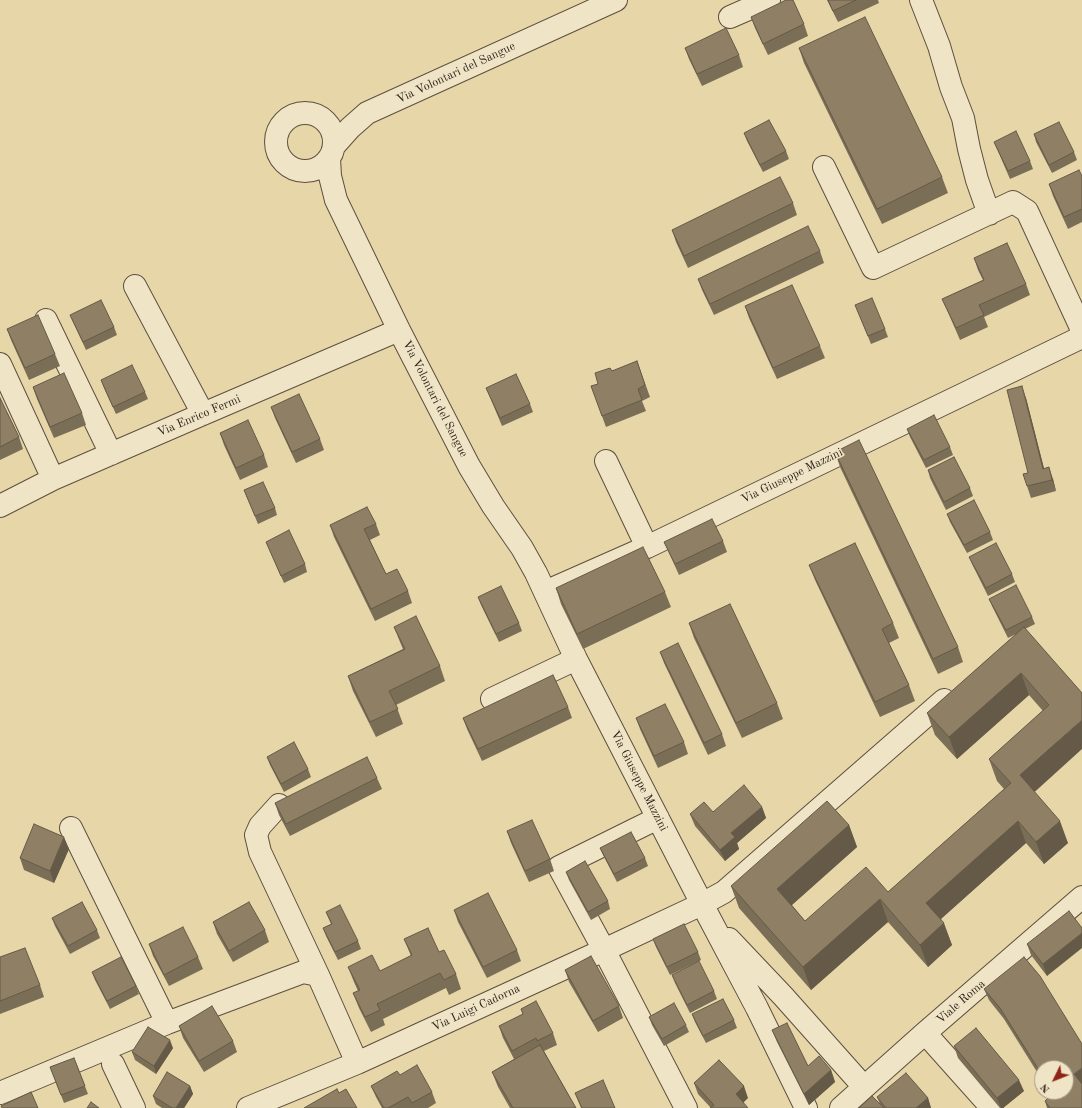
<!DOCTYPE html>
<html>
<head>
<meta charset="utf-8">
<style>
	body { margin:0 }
	#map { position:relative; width:1082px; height:1108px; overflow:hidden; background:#e7d6a8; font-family:"Old Standard TT",serif }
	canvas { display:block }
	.north { position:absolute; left:1034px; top:1060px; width:40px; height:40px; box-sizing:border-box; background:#efe4c6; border:1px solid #a29682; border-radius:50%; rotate:227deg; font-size:11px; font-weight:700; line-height:16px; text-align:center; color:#2f221c }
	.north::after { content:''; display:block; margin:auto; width:14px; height:18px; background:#8f2418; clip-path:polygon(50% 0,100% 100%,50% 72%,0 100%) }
</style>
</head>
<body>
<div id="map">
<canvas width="1082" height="1108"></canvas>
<div class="north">N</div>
</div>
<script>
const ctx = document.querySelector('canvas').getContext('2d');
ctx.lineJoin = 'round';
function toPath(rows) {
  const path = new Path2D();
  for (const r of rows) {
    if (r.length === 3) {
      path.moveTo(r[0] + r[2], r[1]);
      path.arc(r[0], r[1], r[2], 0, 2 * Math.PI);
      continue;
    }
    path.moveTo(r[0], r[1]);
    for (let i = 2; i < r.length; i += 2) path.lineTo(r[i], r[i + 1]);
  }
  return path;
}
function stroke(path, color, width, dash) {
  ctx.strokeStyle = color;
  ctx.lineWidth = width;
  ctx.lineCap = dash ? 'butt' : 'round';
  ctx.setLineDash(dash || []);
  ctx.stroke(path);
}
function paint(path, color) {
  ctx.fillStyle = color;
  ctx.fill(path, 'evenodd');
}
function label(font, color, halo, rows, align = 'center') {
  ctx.font = font + ' "Old Standard TT",serif';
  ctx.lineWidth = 3;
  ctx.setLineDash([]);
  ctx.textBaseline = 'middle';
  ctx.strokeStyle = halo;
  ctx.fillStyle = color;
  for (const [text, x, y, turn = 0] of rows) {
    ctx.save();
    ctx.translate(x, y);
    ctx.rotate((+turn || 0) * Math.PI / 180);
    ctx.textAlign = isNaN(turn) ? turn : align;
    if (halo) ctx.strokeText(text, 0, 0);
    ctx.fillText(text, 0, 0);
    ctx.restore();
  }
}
const minor = toPath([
	[921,0,939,46,951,87,963,118,969,149,977,180,989,214],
	[730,17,769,0],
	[305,142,29],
	[334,146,350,128,367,113,616,0],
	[329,158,330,176,336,200,399,330,469,466,493,506,522,548,536,573,576,659,702,904,757,1008,806,1108],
	[824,167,873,268,1013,202,1027,211,1082,330],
	[135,286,203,414],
	[46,320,111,454],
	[0,364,53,479],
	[606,461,647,547],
	[0,506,53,479,203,414,399,330],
	[545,592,647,547,1082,337],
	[492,699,576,659],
	[279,805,260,826,256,835,260,852,318,975],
	[658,818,559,867,604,950,686,1108],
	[71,828,167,1023],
	[729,939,783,996,864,1087],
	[925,1033,992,1108],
	[113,1064,134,1108],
	[0,1093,167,1023,303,972,318,975,357,1063],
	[248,1108,357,1063,604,950,702,904,724,892,944,700],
	[841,1108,925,1033,1082,897]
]);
const wall = toPath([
	[827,0,878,0,879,3,838,22],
	[751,17,804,24,808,36,768,55,755,28],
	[685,48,739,55,743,67,702,86,689,59],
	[799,48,942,177,948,193,882,224,804,63],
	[744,133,786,151,789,159,763,172,747,141],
	[1034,134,1074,152,1077,160,1052,173,1036,142],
	[994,142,1030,161,1033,169,1010,179,997,149],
	[1082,176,1082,222,1068,229,1053,196,1049,184],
	[793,203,797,215,688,268,676,242,672,230],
	[820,251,824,263,714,315,702,290,698,279],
	[974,258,1026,284,1030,295,984,317,988,327,960,340,947,310,942,299,983,280,978,270],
	[855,305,885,329,888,337,871,344],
	[745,306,820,346,825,358,777,379,749,318],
	[70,315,114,327,117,335,86,350,73,322],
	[7,329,55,354,60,366,29,380,11,340],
	[637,361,650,397,642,401,646,411,606,427,591,386,598,384,612,371],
	[101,380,145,392,148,399,116,414,104,388],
	[33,387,82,413,86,425,54,438,37,399],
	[486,388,530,404,533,412,502,426,489,395],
	[0,398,19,437,23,449,0,460],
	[1026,398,1044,469,1053,479,1056,491,1031,498,1027,486,1028,473],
	[271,407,320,439,324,450,296,463,275,418],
	[907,429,950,447,953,455,926,468,910,437],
	[220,433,264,455,268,467,240,480,224,445],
	[835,452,958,647,963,662,938,674,840,467],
	[928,470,970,488,973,496,946,510,930,478],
	[244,490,275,508,277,515,258,524],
	[947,514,990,532,993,540,967,553,950,522],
	[376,524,380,535,370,540,386,574,408,591,412,603,375,621,334,537,330,525],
	[723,541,727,552,679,575,664,542],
	[266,542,305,564,307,572,284,583],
	[969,557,1012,574,1015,582,988,596,972,564],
	[809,565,893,623,899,638,889,643,909,685,915,701,880,717,815,580],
	[556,588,665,592,671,607,583,649,561,604],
	[478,597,519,623,522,631,499,642,481,605],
	[989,599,1032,617,1035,624,1025,629,1082,693,1034,792,1068,843,1044,864,1026,843,941,919,952,945,928,967,888,922,811,990,739,908,731,886,849,825,857,847,792,905,805,921,888,892,1004,789,997,781,989,759,1043,711,1029,695,957,759,935,735,927,713,1016,634,1008,638,992,606],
	[689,623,777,703,783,719,742,738,694,638],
	[394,627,440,666,445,681,396,705,403,724,376,737,353,691,348,676,403,649,400,642],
	[660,652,722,734,726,746,708,755,664,663],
	[568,707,572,718,482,761,467,729,463,718],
	[636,718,684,742,688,754,658,768,640,729],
	[267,757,308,769,311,777,284,792,270,765],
	[377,778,382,789,290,836,279,815,275,803],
	[762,807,766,818,737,843,739,849,725,861,695,826,690,814],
	[507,831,550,859,554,871,529,882,511,843],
	[600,848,645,858,648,866,617,882,603,855],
	[69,849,54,883,24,870,20,858],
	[566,872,608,901,610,909,591,920,569,880],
	[454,910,517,950,521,961,487,978,458,922],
	[326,912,358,941,361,949,338,960,326,936,323,928,331,924],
	[52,918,97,930,100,938,70,954,55,926],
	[213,922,265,930,269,942,233,962,217,934],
	[1082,928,1047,976,1031,955,1027,944],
	[404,939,439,952,456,974,461,989,449,995,446,988,383,1019,385,1025,371,1032,359,1008,353,993,358,991,354,982,348,967,380,971,411,956],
	[653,939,698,952,701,960,670,975,656,947],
	[149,944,198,957,203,969,169,986,153,956],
	[0,957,40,985,44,997,0,1014],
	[565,970,619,1006,623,1018,598,1032,569,982],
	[92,972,136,986,139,994,110,1009,95,980],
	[672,975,714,991,717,999,690,1013,675,983],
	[984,989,1081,1083,1082,1108,1047,1108,1045,1101,1051,1095,1049,1092,1066,1092,1042,1068,1042,1080,1004,1019,989,1000],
	[521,1009,553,1033,557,1045,544,1051,576,1108,510,1108,498,1087,492,1072,514,1059,503,1038,499,1026,523,1014],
	[692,1014,734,1020,737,1028,706,1043,695,1022],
	[649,1017,686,1025,689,1032,664,1046,652,1025],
	[179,1026,233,1041,237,1052,204,1072,183,1038],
	[772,1030,808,1066,831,1070,835,1082,809,1105,777,1042],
	[954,1046,1024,1091,1003,1108,1000,1108,958,1058],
	[173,1048,156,1074,135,1060,132,1052],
	[74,1058,88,1094,64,1103,50,1067],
	[400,1075,432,1092,436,1103,428,1108,382,1108,376,1097,371,1086],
	[694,1083,748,1098,711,1108,698,1094],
	[190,1086,193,1094,184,1108,162,1108,156,1104,153,1096],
	[575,1093,615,1108,581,1108],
	[877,1097,928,1098,931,1108,859,1108,880,1104]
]);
const shadedWall = toPath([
	[1022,386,1026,398,1047,480,1043,469],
	[1049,467,1053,479,1056,491,1052,480],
	[1021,673,1029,695,957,759,949,737],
	[1082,720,1082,749,1028,798,1020,775],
	[762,807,766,818,737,843,739,849,725,861,720,850,731,833],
	[1018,821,1026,843,934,925,926,903],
	[1060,821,1068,843,1044,864,1036,842],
	[849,825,857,847,785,911,777,889],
	[64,837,69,849,54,883,50,871],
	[880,899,888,922,811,990,803,967],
	[944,923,952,945,928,967,920,945],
	[1082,933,1082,948,1047,976,1043,964],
	[170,1040,173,1048,156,1074,154,1066],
	[1082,1068,1082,1083,1079,1086,1074,1074],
	[831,1070,835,1082,809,1105,804,1094],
	[1019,1080,1024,1091,1003,1108,1001,1108,997,1098],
	[190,1086,193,1094,184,1108,176,1108],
	[744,1086,748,1098,740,1106,736,1094],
	[928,1098,931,1108,916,1108]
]);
const building = toPath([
	[786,0,793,0,804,24,763,44,751,17,786,0],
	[828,0,856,0,833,11,828,0],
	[865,17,942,177,877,209,799,48,865,17],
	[726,28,739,55,697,74,685,48,726,28],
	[769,120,786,151,760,165,744,133,769,120],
	[1059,122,1074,152,1049,165,1034,134,1059,122],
	[1016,131,1030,161,1008,171,994,142,1016,131],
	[1079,170,1082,176,1082,209,1064,217,1049,184,1079,170],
	[780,177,793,203,684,256,672,230,780,177],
	[808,226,820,251,710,304,698,279,808,226],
	[1007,243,1026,284,979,305,984,315,956,328,942,299,984,280,974,258,1007,243],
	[792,285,820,346,773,368,745,306,792,285],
	[872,298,885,329,868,336,855,305,872,298],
	[101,300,114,327,83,342,70,315,101,300],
	[38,315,55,354,25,368,7,329,38,315],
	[637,361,645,385,638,389,642,400,602,416,591,386,598,384,595,373,610,368,612,371,637,361],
	[132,365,145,392,113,407,101,380,132,365],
	[64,373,82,413,50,427,33,387,64,373],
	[516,374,530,404,500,418,486,388,516,374],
	[1022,386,1043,469,1049,467,1052,480,1027,486,1023,474,1028,473,1007,390,1022,386],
	[299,394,320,439,292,452,271,407,299,394],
	[0,398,19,437,0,447,0,398],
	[934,415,950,447,924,460,907,429,934,415],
	[248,420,264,455,236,468,220,433,248,420],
	[859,440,958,647,933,659,835,452,859,440],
	[954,457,970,488,944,502,928,470,954,457],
	[263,482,275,508,255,516,244,490,263,482],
	[974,500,990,532,964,545,947,514,974,500],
	[367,507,376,524,364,529,386,574,397,569,408,591,371,609,330,525,367,507],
	[712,519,723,541,675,564,664,542,712,519],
	[289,530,305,564,281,576,266,542,289,530],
	[855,543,893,623,882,629,909,685,875,702,809,565,855,543],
	[996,543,1012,574,986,588,969,557,996,543],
	[643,547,665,592,577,634,556,588,643,547],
	[1016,585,1032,617,1006,630,989,599,1016,585],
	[501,586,519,623,496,634,478,597,501,586],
	[730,604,777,703,736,723,689,623,730,604],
	[416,616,440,666,389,691,398,709,370,722,348,676,405,649,394,627,416,616],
	[1024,627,1082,693,1082,720,1020,775,1060,821,1036,842,1018,821,926,903,944,923,920,945,880,899,803,967,731,886,827,801,849,825,777,889,805,921,866,867,888,892,1011,783,989,759,1049,705,1021,673,949,737,927,713,1024,627],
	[678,643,722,734,704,743,660,652,678,643],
	[553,675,568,707,478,749,463,718,553,675],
	[665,704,684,742,654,756,636,718,665,704],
	[294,742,308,769,281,784,267,757,294,742],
	[367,757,377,778,286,824,275,803,367,757],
	[744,785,762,807,731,833,735,837,720,850,690,814,704,802,713,812,744,785],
	[532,820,550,859,525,871,507,831,532,820],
	[34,824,64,837,50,871,20,858,34,824],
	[631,832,645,858,614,874,600,848,631,832],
	[585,861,608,901,588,912,566,872,585,861],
	[488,893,517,950,483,967,454,910,488,893],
	[82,902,97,930,68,946,52,918,82,902],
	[249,902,265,930,229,951,213,922,249,902],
	[340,905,358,941,335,952,323,928,332,924,326,912,340,905],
	[1069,911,1082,928,1082,933,1043,964,1027,944,1069,911],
	[684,924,698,952,667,967,653,939,684,924],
	[183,927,198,957,164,975,149,944,183,927],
	[428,928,439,952,444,950,456,974,444,980,440,973,377,1004,380,1010,365,1017,353,993,360,990,348,967,372,955,380,971,412,955,404,939,428,928],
	[25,948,40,985,0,1001,0,957,25,948],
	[591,956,619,1006,593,1021,565,970,591,956],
	[121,957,136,986,107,1001,92,972,121,957],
	[1024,957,1040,976,1082,1044,1082,1068,1074,1074,1082,1084,1082,1108,1050,1108,1045,1101,1053,1093,1052,1092,1066,1092,1066,1068,1042,1068,1042,1075,1000,1008,984,989,1024,957],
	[699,961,714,991,687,1005,672,975,699,961],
	[723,999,734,1020,703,1036,692,1014,723,999],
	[536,1001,553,1033,537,1041,536,1038,512,1051,499,1026,523,1014,521,1009,536,1001],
	[674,1003,686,1025,662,1039,649,1017,674,1003],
	[212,1006,233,1041,199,1061,179,1026,212,1006],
	[787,1023,808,1066,819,1056,831,1070,804,1094,772,1030,787,1023],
	[148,1027,170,1040,154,1066,132,1052,148,1027],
	[976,1028,1019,1080,997,1098,954,1046,976,1028],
	[540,1045,576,1108,513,1108,492,1072,540,1045],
	[74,1058,85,1086,61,1095,50,1067,74,1058],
	[719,1060,744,1086,736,1094,748,1108,710,1108,714,1105,694,1083,719,1060],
	[417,1065,432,1092,412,1103,408,1097,388,1108,384,1108,371,1086,397,1071,400,1075,417,1065],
	[167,1072,190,1086,176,1108,172,1108,153,1096,167,1072],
	[906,1073,928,1098,916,1108,886,1108,877,1097,906,1073],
	[603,1080,615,1108,582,1108,575,1093,603,1080],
	[337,1089,339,1093,346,1089,357,1108,304,1108,337,1089],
	[31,1092,38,1108,2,1108,1,1106,31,1092],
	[872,1096,884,1108,859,1108,872,1096],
	[91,1102,99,1108,87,1108,91,1102]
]);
const streetNames = [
	["Via Volontari del Sangue",456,73,-25],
	["Via Volontari del Sangue",435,399,63],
	["Via Enrico Fermi",199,416,-23],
	["Via Giuseppe Mazzini",792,476,-26],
	["Via Giuseppe Mazzini",639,781,63],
	["Viale Roma",961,1002,-41],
	["Via Luigi Cadorna",476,1008,-25]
];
stroke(minor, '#5d4f3f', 24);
stroke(minor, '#efe4c6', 22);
paint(wall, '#7b6e57');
paint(shadedWall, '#645a47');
paint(building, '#8f8065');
stroke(building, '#645a47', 1);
label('12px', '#2f221c', '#efe4c6', streetNames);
</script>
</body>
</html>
